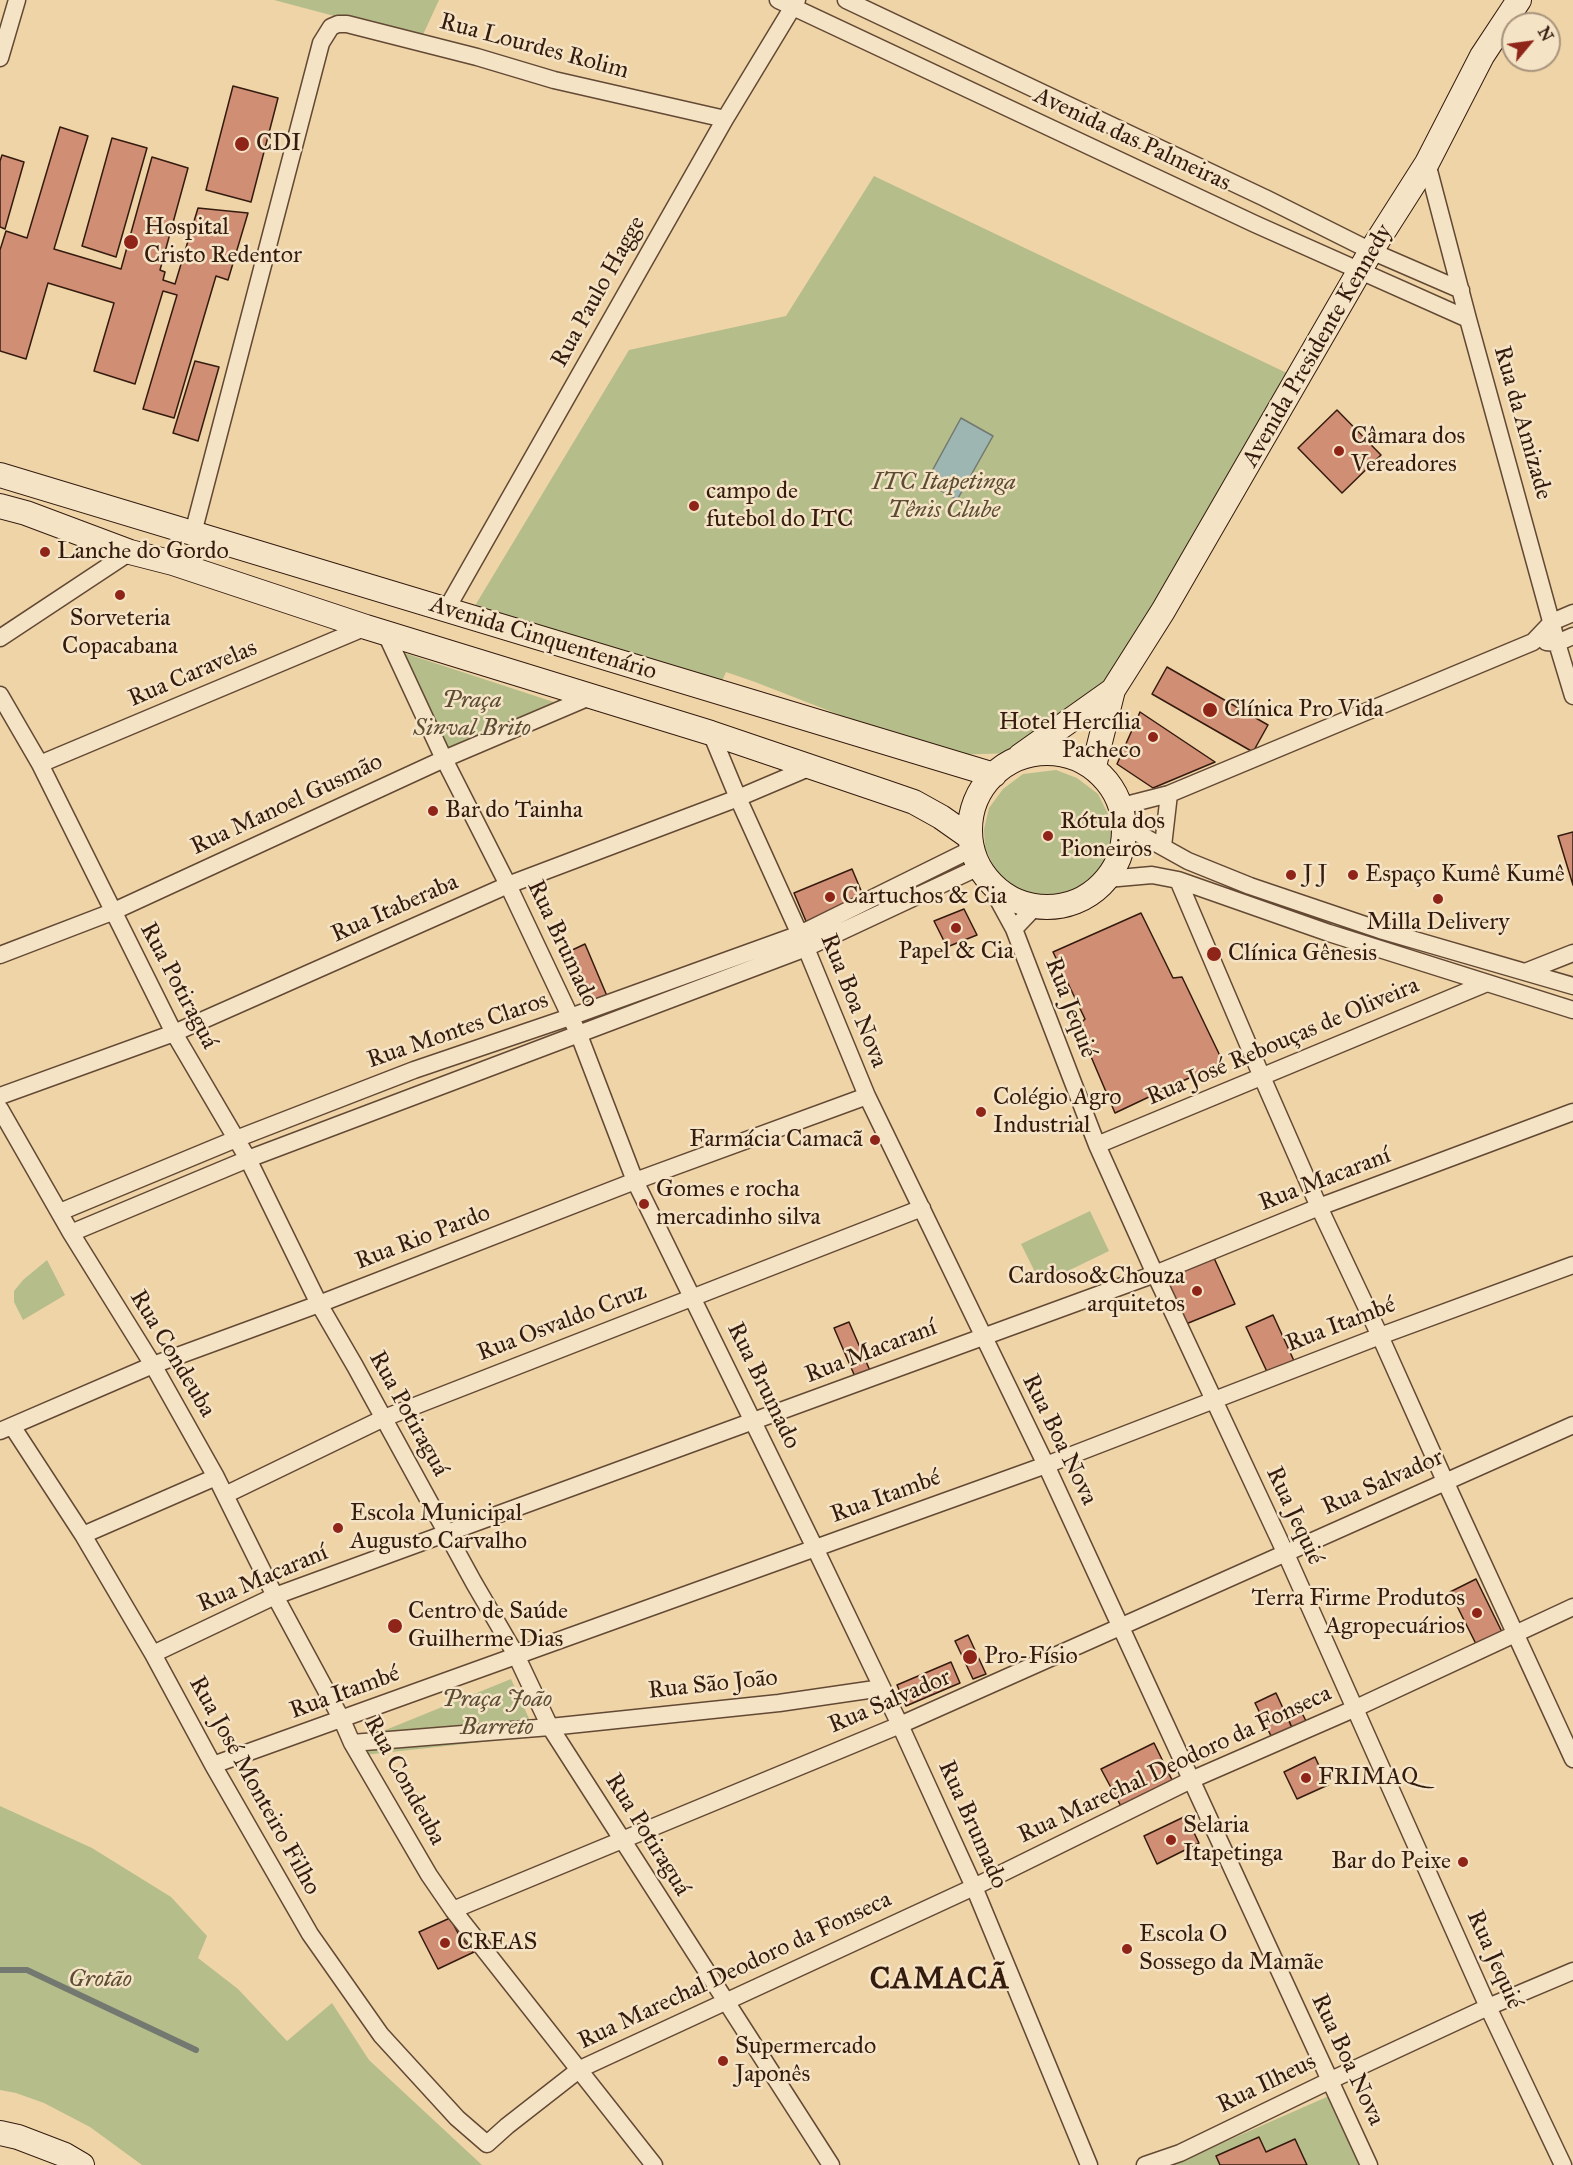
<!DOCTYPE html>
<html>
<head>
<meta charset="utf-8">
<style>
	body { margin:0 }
	#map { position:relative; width:1573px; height:2165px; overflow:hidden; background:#efd4a8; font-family:"IM FELL Great Primer",serif }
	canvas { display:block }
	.north { position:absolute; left:1501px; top:12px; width:60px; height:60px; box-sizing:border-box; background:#f5e3c6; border:2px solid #a8937c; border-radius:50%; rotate:61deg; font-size:16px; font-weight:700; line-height:24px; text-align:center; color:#341b0e }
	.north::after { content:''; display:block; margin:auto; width:21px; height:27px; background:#8f2418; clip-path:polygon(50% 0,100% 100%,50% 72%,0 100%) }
</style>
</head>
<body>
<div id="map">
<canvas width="1573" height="2165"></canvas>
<div class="north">N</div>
</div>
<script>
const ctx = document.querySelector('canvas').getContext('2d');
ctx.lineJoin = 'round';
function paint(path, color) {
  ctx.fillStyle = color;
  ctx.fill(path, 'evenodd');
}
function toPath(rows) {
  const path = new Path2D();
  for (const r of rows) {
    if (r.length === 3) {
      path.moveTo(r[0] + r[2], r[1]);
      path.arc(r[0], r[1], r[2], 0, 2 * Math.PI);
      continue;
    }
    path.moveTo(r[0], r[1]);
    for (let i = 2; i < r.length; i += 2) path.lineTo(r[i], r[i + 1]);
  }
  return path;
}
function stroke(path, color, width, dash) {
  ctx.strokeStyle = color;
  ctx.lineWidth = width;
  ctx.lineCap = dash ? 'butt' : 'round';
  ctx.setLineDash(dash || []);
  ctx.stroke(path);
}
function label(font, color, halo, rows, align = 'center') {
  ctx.font = font + ' "IM FELL Great Primer",serif';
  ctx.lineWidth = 5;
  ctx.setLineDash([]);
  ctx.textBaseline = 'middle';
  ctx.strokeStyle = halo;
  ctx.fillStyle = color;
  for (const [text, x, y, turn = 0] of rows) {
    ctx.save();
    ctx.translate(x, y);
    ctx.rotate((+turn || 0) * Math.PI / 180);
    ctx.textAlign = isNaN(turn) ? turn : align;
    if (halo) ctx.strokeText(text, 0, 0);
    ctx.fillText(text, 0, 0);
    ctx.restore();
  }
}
const green = toPath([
	[274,0,439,0,421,39],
	[874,176,1291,375,1106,696,1019,753,943,755,755,682,726,672,715,698,467,619,629,350,786,316],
	[398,651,578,710,453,763],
	[1056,770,1077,778,1098,794,1110,818,1112,844,1108,863,1094,879,1069,892,1043,900,1015,892,997,873,985,848,984,829,989,808,1003,789,1023,774],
	[1090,1211,1109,1251,1041,1284,1021,1244],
	[47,1260,65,1295,23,1320,14,1302,14,1291,23,1280],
	[511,1679,537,1736,364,1755,356,1742],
	[0,1806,92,1848,171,1897,207,1936,198,1958,238,1989,287,2041,332,2003,369,2060,482,2165,142,2165,90,2127,44,2103,16,2093,0,2090],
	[1329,2096,1361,2165,1172,2165]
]);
const water = toPath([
	[961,418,993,436,957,500,926,482,961,418]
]);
const stream = toPath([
	[0,1970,27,1970,196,2050]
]);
const building = toPath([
	[233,86,278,98,251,202,206,190,233,86],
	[60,127,88,136,54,249,121,269,152,157,188,168,160,270,165,272,163,280,175,284,198,208,248,213,228,280,216,276,174,418,143,409,177,295,163,291,135,384,94,371,114,303,48,283,26,359,0,351,0,250,6,231,27,238,60,127],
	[112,138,147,148,116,257,82,246,112,138],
	[2,155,24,162,5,229,0,227,0,161,2,155],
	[195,361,219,367,198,441,173,433,195,361],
	[1337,410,1381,455,1342,493,1298,448,1337,410],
	[1167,667,1268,725,1253,752,1152,694,1167,667],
	[1140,712,1215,762,1153,788,1117,764,1140,712],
	[1573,832,1573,885,1558,836,1573,832],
	[852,869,865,900,808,926,794,893,852,869],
	[964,909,977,935,947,947,934,921,964,909],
	[1141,913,1173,978,1182,977,1223,1062,1115,1113,1078,1026,1085,1019,1053,952,1141,913],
	[585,944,607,996,591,1003,568,952,585,944],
	[1214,1258,1235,1304,1181,1326,1159,1278,1214,1258],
	[1273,1315,1295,1363,1269,1376,1246,1327,1273,1315],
	[849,1322,871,1373,856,1379,834,1328,849,1322],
	[1476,1579,1503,1634,1479,1650,1450,1592,1476,1579],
	[968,1635,986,1674,973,1679,955,1641,968,1635],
	[951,1662,960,1683,906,1706,897,1685,951,1662],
	[1276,1693,1293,1730,1273,1740,1255,1703,1276,1693],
	[1298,1705,1307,1723,1293,1730,1285,1711,1298,1705],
	[1154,1743,1175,1786,1123,1810,1101,1769,1154,1743],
	[1315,1757,1328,1785,1297,1799,1284,1772,1315,1757],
	[1186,1816,1199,1843,1157,1864,1144,1836,1186,1816],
	[450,1918,459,1935,474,1952,438,1969,419,1932,450,1918],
	[1259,2137,1266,2152,1295,2139,1307,2165,1220,2165,1216,2156,1259,2137]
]);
const street = toPath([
	[778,0,1255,224,1468,319],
	[846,0,1265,198,1371,251,1461,290],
	[0,58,17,0],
	[1427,163,1468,319,1557,643,1573,696],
	[193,533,321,43,331,27,338,24,347,24,477,57,554,80,725,119],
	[446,610,725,119,797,0],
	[385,632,444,759,508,885,579,1035,635,1181,815,1548,900,1725,974,1887,1089,2165],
	[0,638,130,552],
	[1546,642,1557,643,1573,636],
	[0,695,40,764,174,1033,248,1159,319,1304,355,1366,474,1583,516,1655,550,1727,831,2165],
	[711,733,738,798,806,948,867,1096,1046,1465,1369,2165],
	[40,764,366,627],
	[1122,806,1169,794,1533,642,1552,622,1573,613],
	[1125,826,1188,861,1250,886,1380,930,1573,986],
	[1163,846,1169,794],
	[1107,879,1152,875,1178,880,1329,933,1573,1010],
	[1178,880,1262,1077,1319,1207,1380,1336,1445,1481,1573,1759],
	[990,885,1014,929,1097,1145,1155,1274,1286,1554,1488,2007,1563,2165],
	[1014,929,1034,908],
	[0,955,112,912,444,759,592,696],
	[1525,972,1573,953],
	[0,1096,174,1033,508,885,738,798,811,767],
	[0,1109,71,1233,153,1365,216,1477,275,1596,342,1720,352,1743,429,1875,453,1910,654,2165],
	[1097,1145,1487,983],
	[60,1212,236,1139,414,1070,570,1017,800,934,970,850],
	[71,1233,248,1159,806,948,977,868],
	[12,1426,83,1535,153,1654,213,1765,310,1934,381,2035,457,2118,487,2144,507,2126,580,2069,974,1887,1191,1780,1356,1708,1573,1607],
	[0,1431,153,1365,319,1304,635,1181,867,1096],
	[225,1495,384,1418,922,1208],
	[83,1535,216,1477],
	[153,1654,275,1596,1155,1274,1319,1207,1573,1112],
	[352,1743,550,1727,779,1703,882,1688],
	[213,1765,1046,1465,1380,1336,1573,1265],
	[453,1910,900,1725,1573,1425],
	[1145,2165,1180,2153,1331,2080,1488,2007,1573,1971]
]);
const secondary = toPath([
	[0,475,994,775],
	[0,506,26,513,130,552,173,563,366,627,711,733,885,792,914,802,941,817,968,836],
	[1047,830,77],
	[1020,756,1113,690],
	[1094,766,1113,690,1163,611,1371,251,1427,163,1482,56,1519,0],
	[0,2133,18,2137,65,2155,82,2165]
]);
const markers = [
	[242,144,8,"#8f2418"],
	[131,242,8,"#8f2418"],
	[1339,451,6,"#8f2418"],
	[694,506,6,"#8f2418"],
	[45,552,6,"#8f2418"],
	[120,595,6,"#8f2418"],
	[1210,710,8,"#8f2418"],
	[1153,737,6,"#8f2418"],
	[433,811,6,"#8f2418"],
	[1048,836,6,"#8f2418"],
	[1291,875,6,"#8f2418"],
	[1353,875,6,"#8f2418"],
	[830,897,6,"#8f2418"],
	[1438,899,6,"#8f2418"],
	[956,928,6,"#8f2418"],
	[1214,954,8,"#8f2418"],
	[981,1112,6,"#8f2418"],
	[875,1140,6,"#8f2418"],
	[644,1204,6,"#8f2418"],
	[1197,1291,6,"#8f2418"],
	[338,1528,6,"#8f2418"],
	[1477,1613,6,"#8f2418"],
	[395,1626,8,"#8f2418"],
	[970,1657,8,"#8f2418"],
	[1306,1778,6,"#8f2418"],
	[1171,1840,6,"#8f2418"],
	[1463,1862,6,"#8f2418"],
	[445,1943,6,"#8f2418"],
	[1127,1949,6,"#8f2418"],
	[723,2061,6,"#8f2418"]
];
const streetNames = [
	["Rua Lourdes Rolim",534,47,15],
	["Avenida das Palmeiras",1132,140,25],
	["Rua Paulo Hagge",599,292,-61],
	["Avenida Presidente Kennedy",1318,346,-60],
	["Rua da Amizade",1522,423,74],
	["Avenida Cinquentenário",543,639,17],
	["Rua Caravelas",193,674,-23],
	["Rua Manoel Gusmão",287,805,-25],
	["Rua Itaberaba",395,909,-24],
	["Rua Brumado",562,944,65],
	["Rua Potiraguá",178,986,62],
	["Rua Boa Nova",853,1001,68],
	["Rua Jequié",1070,1008,69],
	["Rua Montes Claros",458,1031,-19],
	["Rua José Rebouças de Oliveira",1283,1042,-23],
	["Rua Macaraní",1325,1180,-21],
	["Rua Rio Pardo",423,1238,-21],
	["Rua Osvaldo Cruz",562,1323,-21],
	["Rua Itambé",1341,1325,-21],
	["Rua Macaraní",871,1352,-21],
	["Rua Condeuba",172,1354,59],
	["Rua Brumado",763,1386,64],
	["Rua Potiraguá",408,1414,61],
	["Rua Boa Nova",1059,1440,64],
	["Rua Salvador",1383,1483,-24],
	["Rua Itambé",886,1497,-20],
	["Rua Jequié",1294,1516,65],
	["Rua Macaraní",263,1579,-23],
	["Rua São João",713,1685,-6],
	["Rua Itambé",345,1693,-20],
	["Rua Salvador",890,1702,-23],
	["Rua Marechal Deodoro da Fonseca",1175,1765,-25],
	["Rua Condeuba",404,1781,61],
	["Rua José Monteiro Filho",254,1786,61],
	["Rua Brumado",972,1825,66],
	["Rua Potiraguá",647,1835,58],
	["Rua Jequié",1494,1960,66],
	["Rua Marechal Deodoro da Fonseca",735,1971,-25],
	["Rua Boa Nova",1347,2060,65],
	["Rua Ilheus",1267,2084,-26]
];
const poiNames = [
	["CDI",256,144],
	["Hospital",144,228],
	["Cristo Redentor",144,256],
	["Câmara dos",1351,437],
	["Vereadores",1351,465],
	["campo de",706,492],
	["futebol do ITC",706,520],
	["Lanche do Gordo",57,552],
	["Sorveteria",120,619,"center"],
	["Copacabana",120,647,"center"],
	["Clínica Pro Vida",1224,710],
	["Hotel Hercília",1141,723,"right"],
	["Pacheco",1141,751,"right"],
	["Bar do Tainha",445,811],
	["Rótula dos",1060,822],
	["Pioneiros",1060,850],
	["J J",1303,875],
	["Espaço Kumê Kumê",1365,875],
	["Cartuchos & Cia",842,897],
	["Milla Delivery",1438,923,"center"],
	["Papel & Cia",956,952,"center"],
	["Clínica Gênesis",1228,954],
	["Colégio Agro",993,1098],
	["Industrial",993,1126],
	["Farmácia Camacã",863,1140,"right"],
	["Gomes e rocha",656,1190],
	["mercadinho silva",656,1218],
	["Cardoso&Chouza",1185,1277,"right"],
	["arquitetos",1185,1305,"right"],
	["Escola Municipal",350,1514],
	["Augusto Carvalho",350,1542],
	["Terra Firme Produtos",1465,1599,"right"],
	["Agropecuários",1465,1627,"right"],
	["Centro de Saúde",408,1612],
	["Guilherme Dias",408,1640],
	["Pro-Físio",984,1657],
	["FRIMAQ",1318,1778],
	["Selaria",1183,1826],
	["Itapetinga",1183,1854],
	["Bar do Peixe",1451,1862,"right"],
	["Escola O",1139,1935],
	["Sossego da Mamãe",1139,1963],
	["CREAS",457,1943],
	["Supermercado",735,2047],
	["Japonês",735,2075]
];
const parkNames = [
	["ITC Itapetinga",944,483],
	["Tênis Clube",944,511],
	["Praça",472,701],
	["Sinval Brito",472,729],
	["Praça João",497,1700],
	["Barreto",497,1728],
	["Grotão",100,1980]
];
const districtNames = [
	["CAMACÃ",940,1981]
];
paint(green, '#b5bd8a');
paint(water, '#9db6b2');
stroke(water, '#737870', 1.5);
stroke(stream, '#737870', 6);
paint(building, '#d08e75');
stroke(building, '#341b0e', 1.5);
stroke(street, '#634934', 19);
stroke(secondary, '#341b0e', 26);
stroke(street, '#f5e3c6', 16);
stroke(secondary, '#f5e3c6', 24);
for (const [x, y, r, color] of markers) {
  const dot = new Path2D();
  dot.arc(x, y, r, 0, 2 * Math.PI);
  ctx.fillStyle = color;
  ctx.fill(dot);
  stroke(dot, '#f5e3c6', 2);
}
label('24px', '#341b0e', '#f5e3c6', streetNames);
label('24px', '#341b0e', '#f5e3c6', poiNames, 'left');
label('italic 24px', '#5b4c33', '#f5e3c6', parkNames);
ctx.letterSpacing = '1.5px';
label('bold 30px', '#341b0e', '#f5e3c6', districtNames);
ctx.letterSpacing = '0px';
</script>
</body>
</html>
